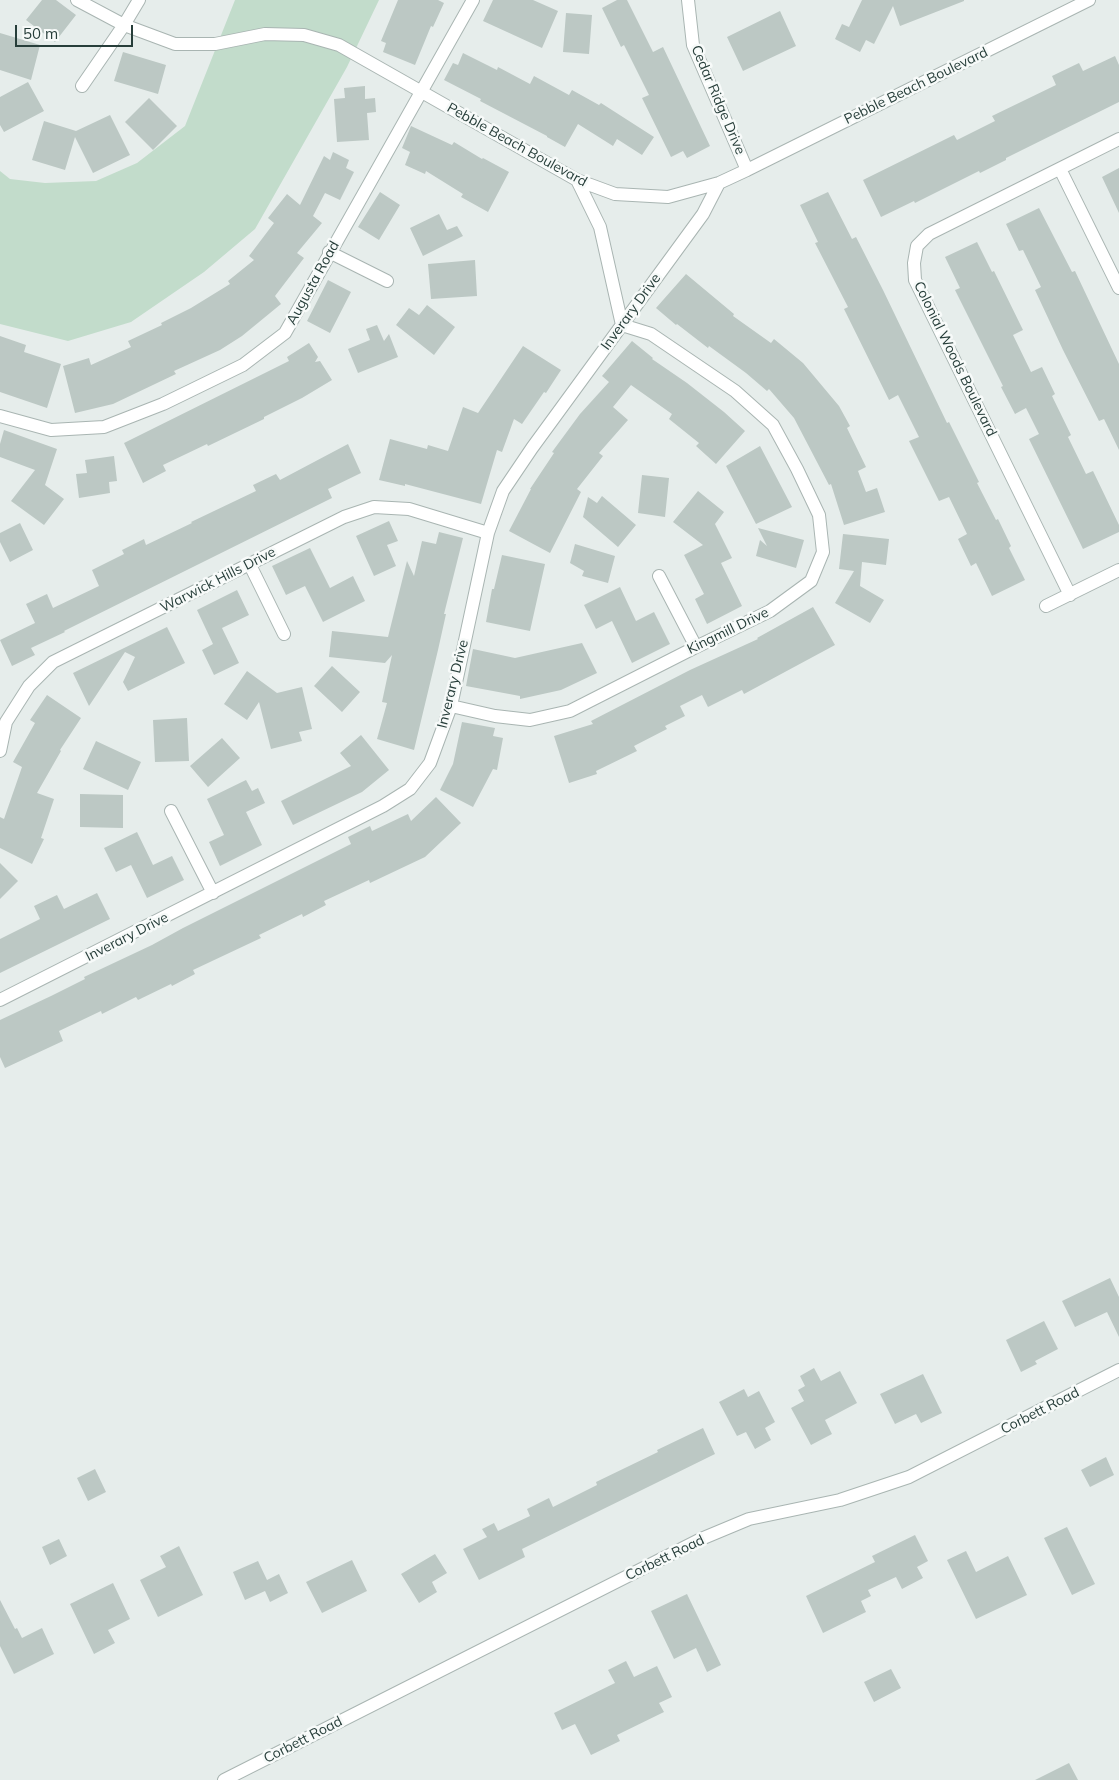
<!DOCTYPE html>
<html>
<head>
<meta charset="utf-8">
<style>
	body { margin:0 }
	#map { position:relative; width:1119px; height:1780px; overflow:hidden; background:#e6edeb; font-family:Mulish,sans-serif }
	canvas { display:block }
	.scale { position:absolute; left:15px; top:25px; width:118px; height:22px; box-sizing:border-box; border:2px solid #273e3a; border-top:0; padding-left:6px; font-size:15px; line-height:18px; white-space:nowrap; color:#273e3a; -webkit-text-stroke:4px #f7faf9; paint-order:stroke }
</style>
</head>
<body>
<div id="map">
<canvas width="1119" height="1780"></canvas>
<div class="scale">50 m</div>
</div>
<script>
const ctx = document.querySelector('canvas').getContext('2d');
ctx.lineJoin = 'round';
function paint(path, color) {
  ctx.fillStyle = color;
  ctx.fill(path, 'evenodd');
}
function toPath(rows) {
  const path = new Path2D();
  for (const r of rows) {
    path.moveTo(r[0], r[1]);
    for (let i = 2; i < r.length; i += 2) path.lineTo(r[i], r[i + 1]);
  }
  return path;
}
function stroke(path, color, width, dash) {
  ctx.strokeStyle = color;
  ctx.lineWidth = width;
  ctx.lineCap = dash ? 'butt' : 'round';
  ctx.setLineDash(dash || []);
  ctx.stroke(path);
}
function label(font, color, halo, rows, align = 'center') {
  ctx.font = font + ' Mulish,sans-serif';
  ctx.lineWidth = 5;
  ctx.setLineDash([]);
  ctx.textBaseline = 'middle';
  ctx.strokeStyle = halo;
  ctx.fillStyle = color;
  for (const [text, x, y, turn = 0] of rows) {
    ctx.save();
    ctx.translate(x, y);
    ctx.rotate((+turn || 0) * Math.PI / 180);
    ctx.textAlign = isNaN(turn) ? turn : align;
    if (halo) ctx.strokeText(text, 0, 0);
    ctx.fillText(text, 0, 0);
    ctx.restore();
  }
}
const green = toPath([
	[235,0,379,0,347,67,255,229,204,272,131,322,68,341,0,324,0,171,10,179,45,183,96,181,137,163,185,126]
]);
const building = toPath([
	[42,0,56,0,76,15,55,42,26,20],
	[398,0,438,0,444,3,433,27,431,26,415,65,383,52,386,43,381,41],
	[493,0,533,0,558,11,542,48,483,21],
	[617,0,627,0,653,52,663,47,710,146,687,158,683,151,671,157,642,98,649,95,624,45,621,47,602,8],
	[862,0,964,0,964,1,900,26,893,6,874,44,866,40,860,52,835,39,842,24,849,27],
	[780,11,796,46,743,71,727,37],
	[566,13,592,15,589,54,563,52],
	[0,33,40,45,31,80,0,70],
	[123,52,166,65,158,94,114,81],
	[463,53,497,70,498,67,530,84,534,76,569,95,572,90,599,105,601,103,654,137,642,155,617,139,613,146,578,124,565,147,547,137,547,136,480,101,481,99,444,80,453,63,458,65],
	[1115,56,1119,65,1119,102,1006,158,1006,160,980,173,979,171,915,203,914,201,881,217,863,180,954,135,957,140,995,121,992,116,1056,85,1052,76,1079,63,1083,71],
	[28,82,44,111,4,132,0,125,0,97],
	[365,86,365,99,375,98,376,112,367,113,369,140,337,142,334,99,345,98,344,88],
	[149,98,177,126,153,150,125,122],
	[110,115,130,155,93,173,75,137,65,170,32,160,44,121,76,131],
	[411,126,452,145,454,142,482,159,483,158,509,172,488,212,461,197,463,194,426,171,425,174,405,165,410,152,402,148],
	[333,152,349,160,346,168,354,172,340,200,325,193,313,216,322,223,297,253,304,258,275,296,281,304,242,336,220,350,174,371,176,374,113,404,75,413,63,366,89,358,91,365,131,347,128,341,162,325,161,323,191,308,230,284,228,281,254,260,249,256,274,223,268,218,287,194,300,205,324,156,330,160],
	[1119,168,1119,213,1102,177],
	[380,192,400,205,379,240,358,227],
	[828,192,852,239,856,237,883,290,947,423,949,422,979,482,977,483,996,520,998,519,1011,546,1009,548,1025,580,992,596,976,563,971,566,958,539,967,534,949,497,939,501,909,441,919,437,898,395,889,400,844,309,848,307,815,243,818,242,800,205],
	[1039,208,1072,272,1075,271,1119,364,1119,450,1104,419,1099,421,1063,350,1035,290,1041,287,1023,250,1019,251,1006,224],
	[439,214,447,230,457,226,463,236,423,256,410,228],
	[977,242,992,272,994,271,1023,330,1013,335,1031,372,1042,367,1055,394,1052,396,1071,435,1068,437,1086,474,1093,471,1119,525,1119,532,1083,549,1029,439,1039,434,1026,408,1015,414,1001,387,1003,386,955,290,960,288,945,257],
	[475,260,477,296,431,299,428,264],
	[686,274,734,314,733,316,771,343,774,339,803,363,839,406,850,426,847,428,866,467,858,471,866,492,877,488,885,512,844,525,831,484,829,485,794,418,769,389,767,391,746,373,709,346,708,348,677,324,676,325,656,308],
	[328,280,351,292,330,333,307,321],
	[427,305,455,327,434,355,396,325,409,308,419,315],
	[377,325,384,341,389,334,398,357,358,373,348,349,370,340,366,329],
	[0,336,26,345,24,352,61,364,47,408,0,392],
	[632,341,653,358,652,359,687,383,724,412,745,431,716,464,696,446,699,443,669,419,672,414,631,385,613,407,628,420,599,453,603,456,577,489,581,492,550,553,509,531,531,489,530,489,554,453,552,452,580,414,609,382,602,376],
	[309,343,318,357,315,362,320,361,332,380,302,398,264,417,264,419,208,446,207,444,163,465,166,471,143,483,124,443,289,361,287,357],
	[523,346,561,370,546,393,544,392,522,424,514,419,502,452,497,450,481,504,405,484,405,486,379,480,390,439,427,449,428,445,448,451,463,407,478,413],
	[4,430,57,449,45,485,64,499,44,525,11,501,35,470,0,457,0,444],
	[348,444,361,473,328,489,332,498,64,631,65,632,31,648,35,655,12,666,0,640,35,623,26,604,47,594,53,608,99,586,92,570,124,554,122,550,144,539,146,545,192,523,191,522,256,491,253,485,276,474,280,480],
	[760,446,792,507,756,524,726,466],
	[114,456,117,481,109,482,110,493,79,498,76,474,87,473,85,460],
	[642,475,669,478,665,517,638,513],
	[698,491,724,512,715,524,732,558,721,563,742,606,707,624,695,599,704,594,684,555,703,545,673,522],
	[602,496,636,525,618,547,583,517,588,497,597,503],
	[389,521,398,541,387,545,396,566,374,576,356,536],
	[20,523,33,550,10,562,0,542,0,533],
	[758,528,804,540,796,568,756,556,760,540,767,546],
	[439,532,463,538,444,614,446,614,438,650,414,750,377,739,387,703,382,702,392,655,385,663,329,657,332,631,388,637,407,561,414,576,422,541,436,544],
	[843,534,889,539,886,565,862,562,860,586,884,600,870,623,835,603,854,571,839,569],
	[575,544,615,556,608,583,582,576,584,571,570,563],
	[310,548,330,588,353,576,365,601,323,622,305,586,286,595,272,566],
	[502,555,545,564,530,631,486,622,492,589,494,589],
	[620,587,636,621,654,612,670,644,632,663,612,621,596,629,584,605],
	[237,590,249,615,222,628,239,663,214,675,202,650,213,644,197,610],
	[813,607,835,645,744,694,742,690,708,707,702,695,680,706,685,716,665,726,667,729,634,746,637,751,596,771,597,774,569,783,554,736,593,724,591,721,690,670,758,639,757,638],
	[167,627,185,663,128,691,123,682,135,657,125,652,89,706,73,673],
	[582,643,597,673,561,690,520,699,520,696,466,686,473,649,515,658],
	[332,666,360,692,342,712,314,686],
	[247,671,277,693,302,687,312,729,299,732,302,741,271,749,259,702,247,720,224,704],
	[47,695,81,718,60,750,61,751,37,793,54,799,41,838,44,839,32,864,0,848,0,817,4,819,22,767,13,762,35,723,30,720],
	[187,718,189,761,155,762,153,720],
	[462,722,495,728,493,736,503,738,497,770,493,769,473,807,440,790,453,764],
	[361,735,389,770,362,792,293,825,281,801,351,766,340,753],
	[222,738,240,758,208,787,190,766],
	[96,741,141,762,128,790,83,769],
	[246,780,252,791,258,788,265,803,246,812,262,845,220,866,209,842,224,835,207,799],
	[80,794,123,795,123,828,80,827],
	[436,797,461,823,425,857,370,883,369,880,324,901,326,905,303,917,302,914,259,935,261,938,193,970,195,974,172,986,171,984,138,1000,136,997,102,1014,101,1011,59,1031,63,1041,5,1068,0,1057,0,1020,51,996,85,979,84,977,152,945,183,928,351,844,348,837,370,826,372,831,408,814,411,821],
	[137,832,153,865,172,856,184,880,147,898,131,865,116,872,104,848],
	[0,863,18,881,0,899],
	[97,893,110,919,0,973,0,939,40,919,34,906,57,895,64,909],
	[1110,1278,1119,1297,1119,1337,1107,1312,1075,1327,1062,1301],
	[1044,1321,1058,1349,1035,1361,1037,1364,1021,1372,1006,1340],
	[814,1368,821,1381,840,1371,857,1403,825,1420,832,1434,811,1445,791,1408,804,1401,798,1390,805,1386,800,1376],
	[923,1374,942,1413,921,1423,916,1414,895,1424,880,1394],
	[744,1389,748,1397,759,1391,775,1422,765,1428,771,1440,755,1449,746,1432,737,1436,719,1402],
	[703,1428,715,1454,522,1549,525,1557,479,1580,463,1549,487,1537,482,1529,494,1523,498,1531,530,1516,527,1509,549,1498,553,1507,597,1485,596,1482,658,1452,657,1450],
	[1106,1457,1114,1475,1090,1487,1081,1470],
	[95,1469,106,1492,88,1501,77,1478],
	[1067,1527,1095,1584,1072,1595,1044,1538],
	[915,1535,928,1561,917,1567,923,1578,902,1589,896,1577,868,1590,871,1596,861,1601,866,1612,823,1633,806,1596,875,1562,872,1556],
	[59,1539,67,1556,50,1565,42,1547],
	[179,1546,203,1595,158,1617,140,1580,166,1567,160,1556],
	[966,1551,976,1572,1008,1556,1027,1595,976,1619,947,1560],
	[435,1554,447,1573,432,1582,437,1592,419,1603,401,1574],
	[352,1560,367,1591,322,1613,306,1582],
	[258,1561,267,1580,279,1574,288,1593,270,1602,265,1591,245,1600,233,1572],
	[113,1583,130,1619,108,1630,115,1643,94,1654,70,1604],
	[687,1594,721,1665,707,1672,696,1648,674,1659,651,1611],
	[0,1600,15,1629,17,1628,22,1638,42,1628,54,1654,14,1674,0,1646],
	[626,1661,634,1677,657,1666,672,1697,659,1703,664,1712,617,1735,620,1741,591,1755,575,1724,562,1730,554,1713,615,1683,608,1670],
	[891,1669,901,1688,874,1702,864,1682],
	[1069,1763,1078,1780,1035,1780]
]);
const minor = toPath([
	[77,0,124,25,175,44,215,44,265,34,304,35,339,45,577,180,615,194,668,197,719,183,747,170,1089,0],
	[688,0,693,45,747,170],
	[82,86,124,25,139,0],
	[1060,169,1119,288],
	[329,252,387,281],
	[0,416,51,430,104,427,163,404,243,365,285,333,473,0],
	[250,565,284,634],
	[659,576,696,647],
	[1070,595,915,280,914,263,917,246,929,234,1119,139],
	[1046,606,1119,570],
	[451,706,495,716,530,720,570,711,696,647,770,611,811,581,823,552,819,515,797,469,773,425,735,391,651,334,622,325,600,227,577,180],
	[0,751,6,722,29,686,53,662,344,517,374,507,409,509,488,533],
	[171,811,213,893],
	[0,1000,383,806,410,789,430,763,451,706,488,533,503,491,532,448,703,214,719,183],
	[224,1780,701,1539,749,1519,840,1500,909,1477,1119,1370]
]);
const streetNames = [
	["Pebble Beach Boulevard",916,86,-26],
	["Cedar Ridge Drive",718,100,67],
	["Pebble Beach Boulevard",517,145,29],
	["Augusta Road",313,283,-61],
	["Inverary Drive",631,312,-54],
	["Colonial Woods Boulevard",955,359,64],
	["Warwick Hills Drive",218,580,-27],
	["Kingmill Drive",728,631,-26],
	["Inverary Drive",453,684,-76],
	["Inverary Drive",127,937,-27],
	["Corbett Road",1040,1411,-27],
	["Corbett Road",665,1558,-26],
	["Corbett Road",303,1740,-27]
];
paint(green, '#c2dccb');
paint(building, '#bcc8c4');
stroke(minor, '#a9b5b2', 14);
stroke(minor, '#fff', 12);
label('14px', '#273e3a', '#f7faf9', streetNames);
</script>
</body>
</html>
